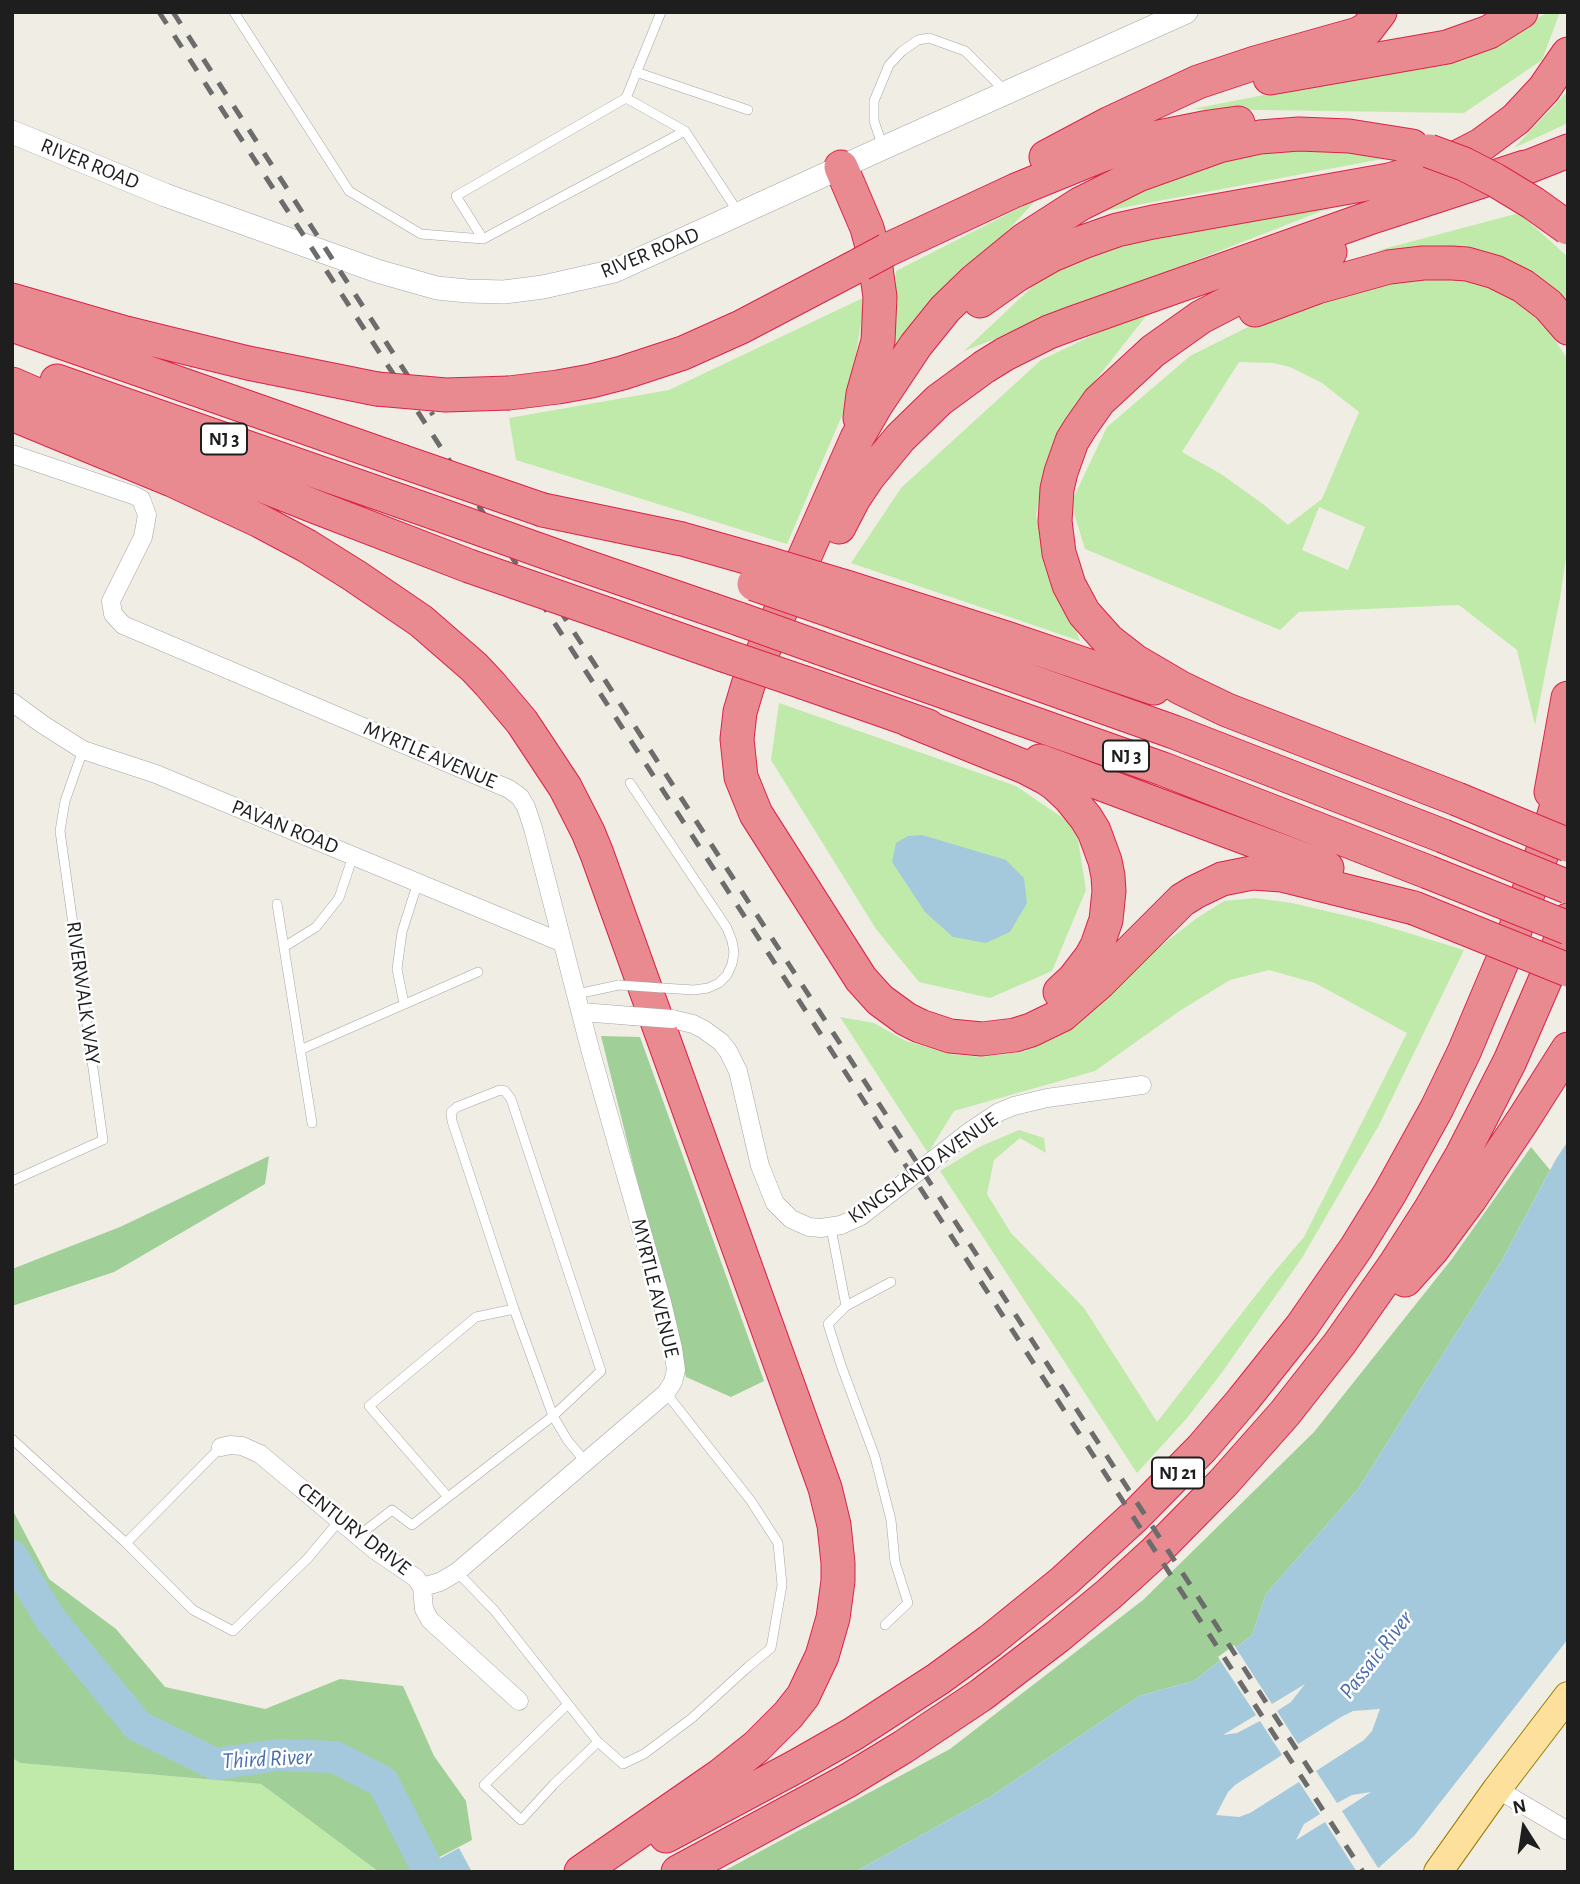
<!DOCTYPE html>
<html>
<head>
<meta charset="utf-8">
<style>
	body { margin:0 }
	#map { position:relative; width:1580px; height:1884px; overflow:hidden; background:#efede4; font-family:"Alegreya Sans",sans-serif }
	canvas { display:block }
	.frame { position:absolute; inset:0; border:14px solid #1e1e1e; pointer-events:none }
	.north { position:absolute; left:1489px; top:1793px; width:70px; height:70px; -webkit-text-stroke:5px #fff; paint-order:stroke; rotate:348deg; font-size:19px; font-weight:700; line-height:28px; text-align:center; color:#1e1e1e }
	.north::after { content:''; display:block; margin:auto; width:24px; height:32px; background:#1e1e1e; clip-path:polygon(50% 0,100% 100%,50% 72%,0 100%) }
</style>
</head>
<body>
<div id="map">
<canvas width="1580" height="1884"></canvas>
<div class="frame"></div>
<div class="north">N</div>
</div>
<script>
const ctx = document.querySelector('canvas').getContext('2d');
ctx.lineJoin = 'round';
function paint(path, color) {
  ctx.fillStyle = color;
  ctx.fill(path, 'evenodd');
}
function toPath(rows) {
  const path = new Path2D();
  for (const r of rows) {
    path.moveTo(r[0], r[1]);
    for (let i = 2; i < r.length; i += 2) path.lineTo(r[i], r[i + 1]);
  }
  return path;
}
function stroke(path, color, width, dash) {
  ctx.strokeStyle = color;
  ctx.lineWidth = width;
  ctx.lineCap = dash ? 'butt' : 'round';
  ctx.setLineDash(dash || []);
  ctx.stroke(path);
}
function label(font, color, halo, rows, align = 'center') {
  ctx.font = font + ' "Alegreya Sans",sans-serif';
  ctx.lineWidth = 5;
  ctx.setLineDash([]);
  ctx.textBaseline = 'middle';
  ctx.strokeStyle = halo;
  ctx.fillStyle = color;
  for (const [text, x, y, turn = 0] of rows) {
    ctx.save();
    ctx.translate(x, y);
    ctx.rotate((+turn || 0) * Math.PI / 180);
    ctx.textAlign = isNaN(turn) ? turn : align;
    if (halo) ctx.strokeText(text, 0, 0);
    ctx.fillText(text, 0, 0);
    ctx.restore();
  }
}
const grass = toPath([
	[1549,12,1560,12,1542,60,1464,113,1193,109,1465,55],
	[1568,90,1568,123,1514,148,1565,94],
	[1359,147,1382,159,1089,214,1154,183,1254,152],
	[1037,199,895,352,896,271],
	[1332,207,964,351,1047,273,1138,238],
	[1519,213,1568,257,1568,305,1419,248,1376,251],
	[1458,277,1489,284,1520,301,1547,328,1566,357,1568,363,1568,543,1560,598,1535,725,1517,650,1459,605,1299,612,1280,630,1085,549,1071,503,1107,427,1190,356,1254,324,1384,282],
	[1239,362,1273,363,1290,367,1322,383,1359,412,1322,499,1288,525,1263,504,1221,474,1182,452],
	[1319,507,1365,527,1348,570,1302,550],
	[865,297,849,399,787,544,516,460,509,418,669,390],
	[1154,306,1065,419,1044,471,1036,517,1080,641,851,563,901,488,1041,360],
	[779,703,1016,786,1076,827,1086,890,1052,971,990,998,919,982,876,929,771,760],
	[1255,898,1292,903,1369,921,1464,950,1379,1125,1302,1258,1223,1371,1187,1418,1137,1473,940,1171,979,1147,1019,1130,1044,1138,1046,1153,1020,1138,994,1160,987,1194,1011,1233,1084,1308,1157,1422,1270,1277,1304,1237,1407,1033,1315,983,1269,970,1230,980,1181,1010,1095,1071,954,1111,928,1153,840,1017,874,1023,904,1040,949,1054,981,1057,1023,1052,1059,1036,1090,1013,1149,955,1197,918,1224,901],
	[12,1758,20,1763,261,1784,379,1872,12,1872]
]);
const forest = toPath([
	[601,1036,640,1037,764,1381,731,1397,686,1377],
	[1531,1147,1550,1170,1501,1262,1358,1489,1266,1594,1252,1635,1194,1681,1139,1696,990,1797,855,1872,722,1872,950,1749,1143,1600,1314,1432,1451,1260],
	[269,1156,265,1184,114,1272,12,1306,12,1269,120,1227],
	[12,1509,49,1579,116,1629,165,1687,265,1709,340,1679,403,1686,434,1756,466,1801,472,1840,411,1872,379,1872,261,1784,20,1763,12,1758]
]);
const water = toPath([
	[922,835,1006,860,1024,878,1027,903,1010,932,986,943,953,937,925,912,892,862,896,843,908,836],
	[1568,1141,1568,1639,1414,1836,1374,1872,855,1872,990,1797,1139,1696,1194,1681,1252,1635,1266,1594,1358,1489,1501,1262,1556,1159],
	[459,1848,472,1872,415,1872]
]);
const pier = toPath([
	[1234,1645,1272,1704,1305,1684,1291,1702,1277,1711,1298,1744,1341,1717,1353,1711,1380,1709,1372,1731,1364,1740,1316,1771,1337,1803,1352,1795,1371,1792,1342,1811,1380,1871,1379,1872,1357,1872,1325,1822,1296,1840,1304,1824,1320,1814,1299,1782,1250,1813,1239,1817,1216,1815,1228,1792,1235,1785,1282,1755,1260,1721,1237,1733,1223,1735,1256,1715,1218,1657]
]);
const river = toPath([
	[12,1556,51,1620,138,1726,215,1764,278,1755,335,1757,383,1782,429,1872]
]);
const service = toPath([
	[234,12,349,191,421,234,483,239,685,131],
	[636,72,748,110],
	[626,98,661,12],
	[883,147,874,121,874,101,889,65,902,51,918,40,929,38,965,51,1005,91],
	[483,239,456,196,626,98,685,131,738,212],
	[630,783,727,928,732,941,734,952,732,964,727,975,719,983,708,988,694,990,662,988],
	[277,904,312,1123],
	[284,947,316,927,339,898,353,856],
	[577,994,619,985],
	[404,1004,397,969,402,932,418,882],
	[300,1050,478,972],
	[500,1090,505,1091,511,1099,601,1371,553,1416,514,1309,452,1121,451,1112,457,1107,500,1090],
	[12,1181,103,1140,60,831,65,801,83,750],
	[831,1228,846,1306,828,1324,841,1365,875,1457,891,1520,895,1562,908,1603,885,1625],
	[846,1306,891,1282],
	[12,1439,126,1543],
	[221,1447,126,1543,193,1610,233,1631,308,1558,339,1521],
	[448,1497,369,1406,476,1317,514,1309],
	[359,1537,366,1530,392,1510,412,1525,553,1416,568,1441,585,1461],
	[457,1572,494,1610,568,1704,484,1785,521,1820,554,1784,598,1742,568,1704],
	[598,1742,623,1764,644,1754,692,1718,748,1667,771,1648,782,1585,778,1543,751,1501,666,1393]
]);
const minor = toPath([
	[12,454,133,495,141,499,147,515,143,537,111,601,113,614,123,625,509,789,520,797,526,807,533,828,590,1049,662,1302,673,1348,676,1370,673,1382,666,1393,457,1572,440,1582,422,1587],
	[12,702,42,724,83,750,156,774,563,943],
	[582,1012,632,1016],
	[672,1019,693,1024,703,1029,721,1042,728,1051,738,1071,760,1166,775,1203,791,1219,809,1227,821,1228,841,1225,861,1216,969,1132,999,1112,1014,1106,1047,1098,1142,1085],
	[221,1447,230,1445,242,1446,260,1454,375,1550,416,1578,422,1587,424,1609,430,1620,519,1701],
	[1497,1789,1568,1831]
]);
const tertiary = toPath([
	[12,132,165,195,377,271,437,288,467,291,504,292,543,287,614,271,883,148,1186,12]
]);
const primary = toPath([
	[1438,1872,1497,1789,1568,1696]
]);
const motorway = toPath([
	[1270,78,1447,47,1489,32,1521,12],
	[1412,146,1349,136,1299,134,1260,137,1219,146,1138,175,1080,204,1024,240,974,281,945,309,916,345,876,405,857,438,748,685,740,712,737,739,741,777,756,814,861,979,880,1000,906,1019,920,1026,950,1036,982,1039,1015,1035,1031,1030,1062,1015,1100,982,1182,900,1195,892,1222,879,1252,873,1282,875,1414,908],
	[1046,157,1110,123,1198,82,1255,63,1358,34,1367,29,1380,12],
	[841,167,867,228,874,254,880,297,878,341,863,394,860,418],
	[1505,176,1568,151],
	[887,250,1016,190,1102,155,1154,138,1209,127,1238,123],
	[1330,252,1278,277,1201,317,1153,351,1099,401,1080,428,1072,441,1061,472,1057,489,1055,521,1059,553,1069,585,1084,613,1108,640,1135,661,1181,688,1227,710,1457,799],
	[12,300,126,333,248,363,377,389],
	[980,301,1017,275,1052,255,1083,242,1117,230,1153,222,1389,180,1442,165,1481,145,1516,119,1544,89,1568,54],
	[1255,310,1317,287,1389,267,1423,263,1452,263,1467,264,1495,272,1523,286,1548,305,1568,328],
	[12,325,401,461],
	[57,381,435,513],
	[12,384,79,413,316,507,469,566],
	[509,393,558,387,591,381,622,373,683,353,741,327,861,264],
	[12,414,172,480,260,521,307,546,355,576,421,621,474,667,490,684,522,722,565,787,588,832,597,854,825,1488,834,1525,838,1563,838,1581,833,1618,822,1656,803,1696,788,1715,756,1747,721,1775,581,1872],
	[543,510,682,539,763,562],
	[839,527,854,498,868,477,900,438,939,400,984,367,1005,354,1049,332,1073,323,1375,216,1525,167],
	[576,563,739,619],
	[846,587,1006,638,1154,688],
	[835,612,1174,732,1443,836],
	[610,615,723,655],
	[820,648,1163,769,1428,872],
	[805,683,928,726],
	[909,720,1025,767,1046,778,1055,784,1070,798,1086,818,1094,831,1105,861,1108,876,1109,891,1106,920,1097,946,1091,957,1074,979,1060,992],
	[1040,761,1327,868],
	[1551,792,1568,698],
	[1405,1280,1432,1250,1470,1199,1523,1120,1568,1049],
	[666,1836,795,1767,853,1734,938,1679,990,1641,1064,1581,1135,1516,1202,1448,1243,1400,1302,1326,1356,1248,1390,1193,1437,1108,1464,1052,1513,936,1545,845,1568,768],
	[678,1872,847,1781,903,1747,981,1695,1057,1637,1109,1594,1154,1553,1223,1483,1285,1413,1340,1343,1396,1263,1430,1210,1462,1155,1510,1061,1549,971,1568,920]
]);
const rail = toPath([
	[159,12,1363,1872],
	[173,12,433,415],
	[559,609,1317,1781]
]);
const serviceBridge = toPath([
	[619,985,662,988]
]);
const minorBridge = toPath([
	[632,1016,672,1019]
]);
const motorwayBridge = toPath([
	[1429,151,1464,164,1495,180,1533,203,1568,228],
	[861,264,887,250],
	[377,389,446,395,509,393],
	[401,461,543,510],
	[435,513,576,563],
	[763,562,846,587],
	[469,566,610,615],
	[754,584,835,612],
	[739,619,820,648],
	[723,655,805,683],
	[1457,799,1568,845],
	[1443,836,1568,887],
	[1428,872,1568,928],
	[1414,908,1568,970]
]);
const shields = [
	[224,439,46],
	[1126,756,46],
	[1178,1473,52]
];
const shieldNames = [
	["NJ 3",224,439],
	["NJ 3",1126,756],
	["NJ 21",1178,1473]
];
const streetNames = [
	["RIVER ROAD",90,164,22],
	["RIVER ROAD",650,253,-22],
	["MYRTLE AVENUE",430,755,23],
	["PAVAN ROAD",285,827,22],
	["RIVERWALK WAY",83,993,82],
	["KINGSLAND AVENUE",923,1168,-35],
	["MYRTLE AVENUE",655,1288,76],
	["CENTURY DRIVE",354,1529,38]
];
const waterNames = [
	["Passaic River",1376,1655,-52],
	["Third River",267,1759,-3]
];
paint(grass, '#c0eaa9');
paint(forest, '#a1cf98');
paint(water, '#a4c9dd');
paint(pier, '#efede4');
stroke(river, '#a4c9dd', 32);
stroke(service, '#a5a5a5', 10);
stroke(minor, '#a5a5a5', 19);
stroke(tertiary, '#a5a5a5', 24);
stroke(primary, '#987a00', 30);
stroke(motorway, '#dc2249', 35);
stroke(service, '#fff', 9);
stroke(minor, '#fff', 18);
stroke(tertiary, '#fff', 23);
stroke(primary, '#fde09b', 28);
stroke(motorway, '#e88a8f', 33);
stroke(rail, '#6c6c6c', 5, [14, 14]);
stroke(serviceBridge, '#a5a5a5', 10, []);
stroke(minorBridge, '#a5a5a5', 19, []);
stroke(motorwayBridge, '#dc2249', 35, []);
stroke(serviceBridge, '#fff', 9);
stroke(minorBridge, '#fff', 18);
stroke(motorwayBridge, '#e88a8f', 33);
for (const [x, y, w] of shields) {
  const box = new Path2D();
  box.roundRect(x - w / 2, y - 15.5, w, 31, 5);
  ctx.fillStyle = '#fff';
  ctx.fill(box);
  stroke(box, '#1e1e1e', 2);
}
label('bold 19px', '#1e1e1e', null, shieldNames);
label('21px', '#1e1e1e', '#fff', streetNames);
label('italic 23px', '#496eaf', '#fff', waterNames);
</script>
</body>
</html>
